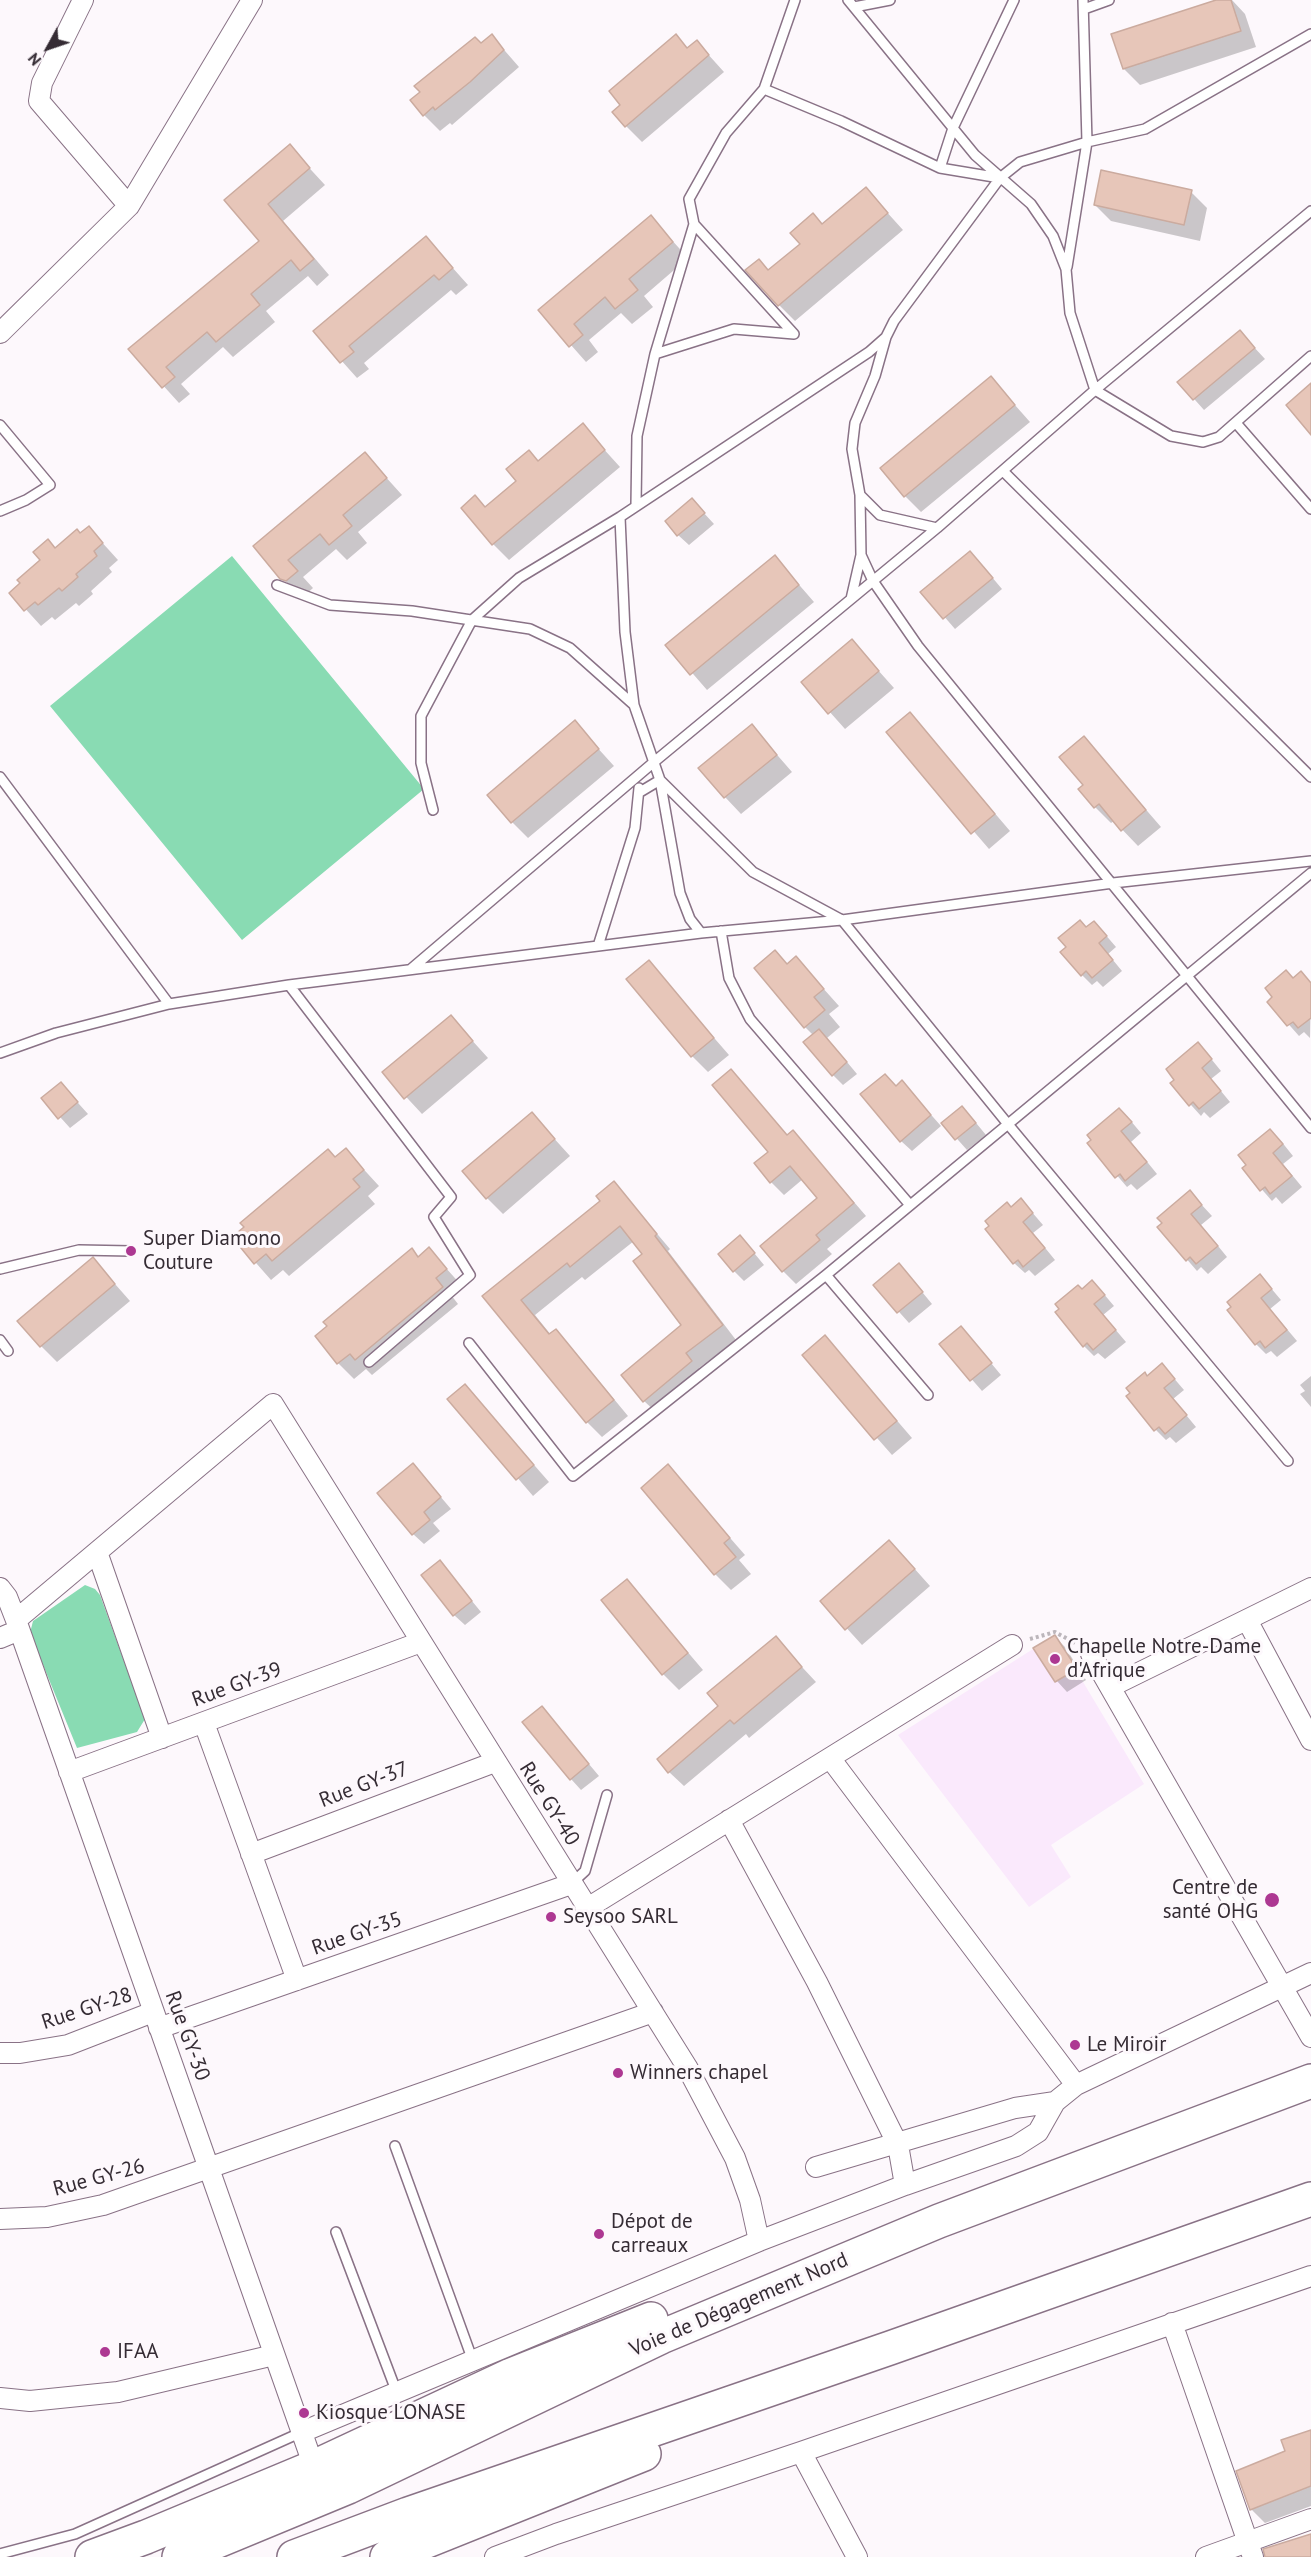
<!DOCTYPE html>
<html>
<head>
<meta charset="utf-8">
<style>
	body { margin:0 }
	#map { position:relative; width:1311px; height:2557px; overflow:hidden; background:#fdf8fc; font-family:"PT Sans",sans-serif }
	canvas { display:block }
	.north { position:absolute; left:18px; top:18px; width:60px; height:60px; -webkit-text-stroke:4px #fdf8fc; paint-order:stroke; rotate:230deg; font-size:16px; font-weight:700; line-height:24px; text-align:center; color:#352c34 }
	.north::after { content:''; display:block; margin:auto; width:21px; height:27px; background:#352c34; clip-path:polygon(50% 0,100% 100%,50% 72%,0 100%) }
</style>
</head>
<body>
<div id="map">
<canvas width="1311" height="2557"></canvas>
<div class="north">N</div>
</div>
<script>
const ctx = document.querySelector('canvas').getContext('2d');
ctx.lineJoin = 'round';
function paint(path, color) {
  ctx.fillStyle = color;
  ctx.fill(path, 'evenodd');
}
function toPath(rows) {
  const path = new Path2D();
  for (const r of rows) {
    path.moveTo(r[0], r[1]);
    for (let i = 2; i < r.length; i += 2) path.lineTo(r[i], r[i + 1]);
  }
  return path;
}
function stroke(path, color, width, dash) {
  ctx.strokeStyle = color;
  ctx.lineWidth = width;
  ctx.lineCap = dash ? 'butt' : 'round';
  ctx.setLineDash(dash || []);
  ctx.stroke(path);
}
function label(font, color, halo, rows, align = 'center') {
  ctx.font = font + ' "PT Sans",sans-serif';
  ctx.lineWidth = 6;
  ctx.setLineDash([]);
  ctx.textBaseline = 'middle';
  ctx.strokeStyle = halo;
  ctx.fillStyle = color;
  for (const [text, x, y, turn = 0] of rows) {
    ctx.save();
    ctx.translate(x, y);
    ctx.rotate((+turn || 0) * Math.PI / 180);
    ctx.textAlign = isNaN(turn) ? turn : align;
    if (halo) ctx.strokeText(text, 0, 0);
    ctx.fillText(text, 0, 0);
    ctx.restore();
  }
}
const education = toPath([
	[1055,1635,1144,1784,1051,1845,1071,1877,1029,1907,898,1735]
]);
const green = toPath([
	[232,556,424,789,242,940,50,706],
	[85,1585,95,1589,100,1595,145,1719,137,1732,77,1748,30,1633,33,1621]
]);
const shadow = toPath([
	[1221,0,1232,0,1245,14,1256,47,1140,85,1124,69],
	[492,36,519,67,452,125,450,123,440,131,424,115,422,93],
	[676,36,688,49,697,42,724,72,642,142,626,126],
	[289,146,325,185,283,221,329,275,317,286,308,276,266,311,275,322,233,357,223,347,181,384,190,394,179,403,130,349,261,241,226,200],
	[866,189,903,230,795,321,779,305,769,272],
	[1191,192,1207,208,1200,241,1111,221,1095,205],
	[651,217,688,258,644,296,653,307,632,324,621,313,589,340,598,352,586,362,540,310],
	[426,238,468,285,456,295,451,290,364,363,369,369,357,378,315,331],
	[1240,332,1265,359,1204,410,1179,382],
	[991,378,1030,422,921,512,905,496],
	[582,425,620,467,509,560,493,544,486,508,518,481,529,452,539,462],
	[365,454,402,495,358,532,367,543,347,560,336,549,303,577,313,588,303,597,298,595,255,547],
	[692,500,714,524,689,545,678,535],
	[89,528,118,560,109,568,112,572,91,591,93,594,79,606,76,603,55,620,52,617,41,626,11,593,56,549],
	[775,557,814,602,707,690,668,645],
	[980,563,1002,589,955,629,923,592],
	[852,641,894,688,845,729,803,682],
	[910,714,1010,831,989,849,888,732],
	[575,723,614,766,528,838,512,822],
	[752,726,792,772,741,814,725,797],
	[1084,738,1161,827,1138,846,1114,821,1111,823,1095,807,1085,785],
	[1086,929,1104,933,1116,947,1108,954,1122,971,1103,987,1097,981,1092,985,1082,975],
	[796,958,839,1006,829,1014,840,1027,827,1038,857,1074,843,1085,833,1075,813,1035,805,1027,788,965],
	[648,962,729,1055,708,1072,692,1056],
	[1293,979,1311,983,1310,1038,1304,1032,1299,1036,1269,1002],
	[451,1017,488,1058,422,1114,384,1073],
	[1208,1055,1221,1071,1211,1079,1230,1102,1210,1118,1204,1112,1201,1116,1172,1084],
	[731,1071,788,1136,806,1146,866,1216,827,1249,832,1254,796,1284,783,1271,819,1198,803,1179,784,1195,771,1182,770,1152],
	[902,1082,941,1126,912,1151,901,1141],
	[61,1084,88,1114,70,1128,43,1098],
	[532,1114,570,1156,503,1214,487,1198],
	[972,1118,986,1135,967,1150,943,1123],
	[1130,1120,1141,1133,1131,1142,1157,1174,1137,1190,1131,1184,1127,1187,1089,1143],
	[1281,1141,1293,1156,1283,1164,1302,1187,1282,1204,1276,1197,1272,1201,1244,1169],
	[346,1150,379,1186,368,1196,375,1204,289,1276,283,1270,271,1280,234,1238],
	[614,1183,670,1249,668,1251,736,1340,699,1368,706,1376,659,1415,644,1401,683,1325,645,1254,634,1241,585,1280,582,1277,535,1315,551,1335,556,1331,570,1346,628,1416,602,1437,587,1422,484,1296,602,1201],
	[1200,1203,1212,1216,1201,1225,1227,1257,1208,1274,1201,1267,1197,1271,1159,1227],
	[1011,1208,1031,1211,1043,1225,1033,1233,1055,1260,1035,1276,1029,1270,1025,1273,1014,1263],
	[750,1248,764,1265,744,1281,734,1271],
	[429,1249,462,1286,451,1295,458,1304,372,1375,366,1369,354,1379,338,1363,411,1250,419,1258],
	[93,1259,130,1301,57,1362,41,1346],
	[909,1276,932,1304,909,1323,875,1285],
	[1270,1287,1281,1300,1270,1309,1297,1341,1277,1357,1271,1351,1266,1354,1256,1344,1233,1307],
	[1082,1291,1103,1293,1114,1306,1103,1315,1126,1342,1105,1359,1098,1353,1094,1356,1084,1346,1061,1309],
	[825,1337,912,1438,892,1455,804,1355],
	[971,1339,1001,1375,982,1391,941,1344],
	[1172,1376,1184,1390,1173,1399,1196,1427,1176,1443,1170,1437,1166,1440,1156,1430,1148,1377],
	[1311,1376,1311,1407,1300,1394,1305,1391,1300,1385],
	[465,1386,549,1482,533,1496,450,1399],
	[668,1467,745,1555,739,1560,751,1574,731,1590,715,1574],
	[423,1476,451,1509,433,1523,440,1531,424,1544,413,1534],
	[905,1558,930,1586,862,1645,822,1601],
	[440,1562,481,1612,465,1625,454,1615],
	[627,1581,703,1670,679,1690,663,1674],
	[1055,1637,1065,1647,1086,1680,1067,1692,1057,1681,1036,1649],
	[775,1638,816,1682,749,1738,746,1734,684,1786,669,1772],
	[542,1708,599,1776,581,1790,571,1779],
	[1311,2432,1311,2506,1265,2523,1252,2510,1238,2472,1287,2452]
]);
const building = toPath([
	[1216,0,1231,0,1241,31,1123,69,1111,34,1216,0],
	[492,34,504,50,470,82,435,110,433,107,423,116,410,100,420,92,414,86,475,37,481,43,492,34],
	[676,34,687,48,697,40,709,55,625,127,612,112,620,105,609,91,676,34],
	[290,144,310,168,268,204,314,259,300,271,291,260,251,294,260,305,216,342,207,332,166,367,175,377,162,388,128,349,259,241,224,200,290,144],
	[1101,170,1192,190,1184,225,1094,205,1101,170],
	[866,187,888,213,778,306,745,270,759,259,768,270,800,244,790,233,813,213,822,224,866,187],
	[651,215,673,242,629,279,638,290,615,309,605,297,574,324,583,335,569,347,538,310,651,215],
	[426,236,453,268,439,280,434,275,349,346,354,352,340,363,313,331,426,236],
	[1240,330,1255,348,1193,400,1177,382,1240,330],
	[991,376,1015,405,904,497,880,468,991,376],
	[1311,383,1311,435,1286,405,1311,383],
	[583,423,605,450,492,545,461,508,475,495,485,507,516,481,506,469,529,450,538,461,583,423],
	[365,452,387,478,343,515,352,526,329,545,320,534,288,560,298,571,286,581,280,579,253,546,365,452],
	[692,498,705,513,677,536,665,521,692,498],
	[89,526,103,543,94,551,97,556,76,574,78,577,62,591,59,588,38,605,35,602,24,611,9,593,20,583,17,580,40,560,33,552,48,539,55,548,77,529,80,533,89,526],
	[970,551,993,578,943,619,920,592,970,551],
	[775,555,799,585,690,675,665,645,775,555],
	[852,639,879,671,828,714,801,682,852,639],
	[910,712,995,814,971,834,886,732,910,712],
	[575,720,599,749,511,823,487,795,575,720],
	[752,724,777,755,724,798,698,768,752,724],
	[1084,736,1146,810,1121,831,1099,804,1094,808,1078,789,1083,785,1059,757,1084,736],
	[1080,920,1086,927,1094,921,1107,936,1099,943,1113,960,1092,978,1086,971,1081,976,1060,952,1066,947,1058,938,1080,920],
	[775,950,787,964,796,956,824,989,814,997,825,1010,804,1028,754,968,775,950],
	[649,960,714,1038,691,1057,626,979,649,960],
	[1286,970,1293,978,1301,971,1311,983,1311,1018,1298,1028,1293,1022,1287,1026,1267,1002,1272,997,1265,988,1286,970],
	[451,1015,473,1041,404,1099,382,1072,451,1015],
	[819,1029,847,1062,832,1076,803,1042,819,1029],
	[1198,1042,1212,1059,1202,1068,1221,1091,1199,1109,1193,1102,1189,1106,1170,1083,1174,1080,1166,1069,1198,1042],
	[731,1069,787,1135,793,1130,854,1203,816,1235,820,1240,782,1272,760,1246,817,1198,790,1166,770,1183,754,1163,768,1152,712,1085,731,1069],
	[885,1074,896,1086,902,1080,931,1115,900,1142,860,1094,885,1074],
	[61,1082,78,1102,58,1119,41,1098,61,1082],
	[962,1106,976,1123,955,1140,941,1123,962,1106],
	[1119,1108,1132,1122,1121,1131,1147,1162,1125,1181,1120,1174,1115,1178,1087,1143,1091,1140,1087,1135,1119,1108],
	[532,1112,555,1139,486,1199,462,1171,532,1112],
	[1270,1129,1283,1144,1273,1153,1292,1176,1270,1194,1265,1187,1260,1191,1242,1168,1246,1165,1238,1155,1270,1129],
	[346,1148,364,1170,353,1179,360,1187,272,1261,266,1254,254,1264,232,1237,244,1227,240,1223,328,1149,335,1157,346,1148],
	[614,1181,657,1234,655,1236,723,1325,686,1353,692,1361,643,1402,621,1375,681,1325,633,1261,642,1254,620,1226,570,1267,567,1263,521,1300,549,1334,556,1329,614,1400,586,1423,482,1296,600,1201,596,1196,614,1181],
	[1190,1190,1202,1205,1191,1214,1218,1246,1196,1264,1190,1257,1186,1261,1157,1227,1162,1223,1157,1218,1190,1190],
	[1021,1198,1033,1213,1023,1222,1045,1248,1023,1267,1018,1260,1013,1264,985,1229,989,1226,985,1221,1007,1202,1011,1207,1021,1198],
	[740,1235,755,1253,733,1272,718,1254,740,1235],
	[429,1247,447,1269,436,1278,443,1287,355,1360,350,1354,337,1364,315,1336,327,1326,323,1322,412,1248,418,1257,429,1247],
	[93,1257,115,1284,40,1347,17,1321,93,1257],
	[899,1263,923,1292,897,1313,873,1285,899,1263],
	[1260,1274,1272,1289,1261,1298,1287,1330,1265,1348,1260,1341,1255,1345,1227,1310,1231,1307,1227,1302,1260,1274],
	[1092,1280,1105,1295,1094,1304,1116,1330,1093,1350,1087,1343,1083,1347,1055,1312,1059,1309,1055,1304,1078,1285,1082,1289,1092,1280],
	[961,1326,992,1363,970,1381,939,1344,961,1326],
	[825,1335,897,1421,874,1440,802,1355,825,1335],
	[1162,1363,1175,1379,1164,1388,1187,1415,1165,1434,1159,1427,1154,1431,1126,1396,1130,1393,1126,1388,1145,1372,1147,1376,1162,1363],
	[465,1384,534,1465,516,1480,447,1399,465,1384],
	[413,1463,441,1497,424,1512,430,1520,412,1535,377,1493,413,1463],
	[668,1464,730,1538,724,1543,736,1557,714,1575,641,1488,668,1464],
	[889,1540,915,1569,845,1630,820,1601,889,1540],
	[440,1560,472,1601,453,1616,421,1575,440,1560],
	[627,1579,688,1653,662,1675,601,1600,627,1579],
	[1055,1635,1077,1669,1055,1682,1033,1648,1055,1635],
	[776,1636,802,1667,734,1724,730,1720,668,1773,657,1759,718,1706,707,1693,776,1636],
	[542,1706,589,1764,570,1780,522,1722,542,1706],
	[1311,2430,1311,2486,1250,2510,1236,2471,1285,2451,1281,2440,1311,2430],
	[1311,2534,1311,2557,1265,2557,1263,2549,1311,2534]
]);
const path = toPath([
	[1030,1639,1055,1632,1075,1643]
]);
const service = toPath([
	[848,0,975,155,1031,204,1053,236,1066,269,1070,313,1095,390,1171,436,1203,442,1219,437,1311,356],
	[854,7,890,0],
	[1084,9,1109,0],
	[764,89,841,121,940,168,1000,178],
	[940,168,953,128,1014,0],
	[1067,267,1087,142,1083,0],
	[655,354,734,329,794,334,694,224],
	[1236,423,1311,509],
	[0,425,50,485,26,500,0,511],
	[1003,471,1311,777],
	[860,495,880,515,937,528],
	[636,505,637,436,655,354,694,224,689,199,726,133,764,89,795,0],
	[620,517,625,632,634,705,660,780,680,893,690,919,701,933],
	[861,555,873,581,918,646,1311,1128],
	[277,585,330,605,412,611,530,629,570,648,634,705],
	[851,599,861,555,860,495,852,449,855,423,875,376,886,337,894,321,1000,178,1020,162,1087,142,1145,129,1311,34],
	[0,777,169,1004],
	[640,792,660,780,753,872,842,920,1007,1123,1288,1461],
	[433,810,421,763,421,716,472,620,519,578,620,517,869,352,886,337],
	[721,931,729,978,750,1019,910,1205],
	[598,946,635,828,639,788],
	[411,969,654,762,937,528,1095,390,1311,211],
	[289,985,451,1197,434,1217,470,1275,369,1362],
	[0,1053,56,1033,169,1004,289,985,701,933,842,920,1113,883,1311,861],
	[0,1269,79,1250,131,1251],
	[826,1275,928,1395],
	[0,1340,8,1351],
	[469,1343,573,1476,826,1275,1311,873],
	[572,1883,585,1871,607,1795],
	[395,2146,473,2361],
	[336,2232,397,2393],
	[0,2554,75,2534,302,2432]
]);
const minor = toPath([
	[83,0,42,83,39,101,129,206],
	[0,333,129,206,252,0],
	[97,1552,162,1738],
	[0,1588,7,1597,16,1620,314,2467],
	[16,1620,273,1404,687,2067,735,2158,750,2200,759,2241],
	[1247,1620,1311,1740],
	[0,1638,19,1630],
	[1091,1654,1311,2037],
	[1110,1687,1311,1588],
	[204,1723,297,1980],
	[830,1758,1076,2085],
	[69,1772,421,1642],
	[729,1820,817,1982,898,2145,905,2185],
	[251,1854,495,1762],
	[586,1909,1012,1645],
	[159,2028,571,1884],
	[0,2053,20,2053,68,2045,153,2012],
	[816,2167,1015,2108,1055,2102],
	[0,2219,47,2217,103,2205,653,2012],
	[1172,2323,1253,2557],
	[0,2398,30,2401,118,2392,274,2355],
	[302,2432,759,2241,905,2185,1016,2146,1038,2132,1055,2102,1076,2085,1311,1973],
	[801,2452,857,2557],
	[495,2557,556,2534,801,2452,1311,2276],
	[1206,2557,1311,2519]
]);
const trunk = toPath([
	[92,2557,146,2537,314,2467,511,2375,651,2319],
	[179,2557,348,2487,661,2337,939,2221,1311,2081],
	[294,2557,408,2514,890,2348,1311,2199],
	[387,2557,644,2454]
]);
const markers = [
	[131,1251,6,"#ad3892"],
	[1055,1659,6,"#ad3892"],
	[1272,1900,8,"#ad3892"],
	[551,1917,6,"#ad3892"],
	[1075,2045,6,"#ad3892"],
	[618,2073,6,"#ad3892"],
	[599,2234,6,"#ad3892"],
	[105,2352,6,"#ad3892"],
	[304,2413,6,"#ad3892"]
];
const poiNames = [
	["Super Diamono",143,1239],
	["Couture",143,1263],
	["Chapelle Notre-Dame",1067,1647],
	["d'Afrique",1067,1671],
	["Centre de",1258,1888,"right"],
	["santé OHG",1258,1912,"right"],
	["Seysoo SARL",563,1917],
	["Le Miroir",1087,2045],
	["Winners chapel",630,2073],
	["Dépot de",611,2222],
	["carreaux",611,2246],
	["IFAA",117,2352],
	["Kiosque LONASE",316,2413]
];
const streetNames = [
	["Rue GY-39",237,1685,-20],
	["Rue GY-37",364,1785,-21],
	["Rue GY-40",549,1804,58],
	["Rue GY-35",357,1934,-19],
	["Rue GY-28",87,2009,-18],
	["Rue GY-30",187,2036,70],
	["Rue GY-26",99,2178,-15],
	["Voie de Dégagement Nord",739,2305,-23]
];
paint(education, '#fae9fc');
paint(green, '#89dbb3');
paint(shadow, '#0003');
paint(building, '#e7c6b9');
stroke(building, '#cbab9f', 1.5);
stroke(service, '#897286', 12);
stroke(minor, '#897286', 22);
stroke(trunk, '#897286', 36);
stroke(path, '#bcb6bb', 4, [3, 3]);
stroke(service, '#fff', 9);
stroke(minor, '#fff', 20);
stroke(trunk, '#fff', 33);
for (const [x, y, r, color] of markers) {
  const dot = new Path2D();
  dot.arc(x, y, r, 0, 2 * Math.PI);
  ctx.fillStyle = color;
  ctx.fill(dot);
  stroke(dot, '#fdf8fc', 2);
}
label('21px', '#352c34', '#fdf8fc', poiNames, 'left');
label('21px', '#352c34', '#fdf8fc', streetNames);
</script>
</body>
</html>
